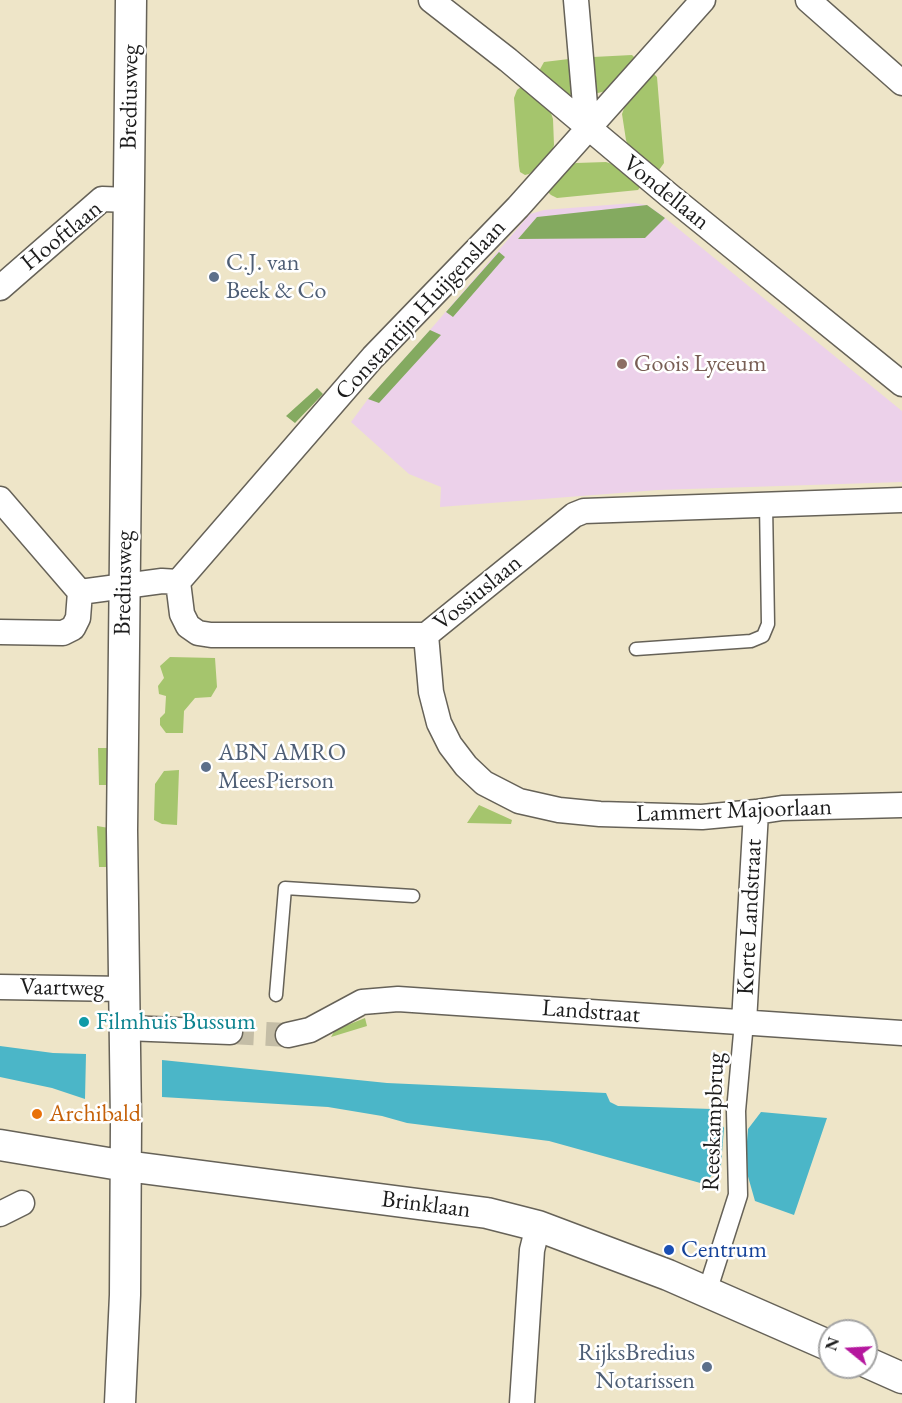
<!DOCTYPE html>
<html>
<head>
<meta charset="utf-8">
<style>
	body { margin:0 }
	#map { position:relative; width:902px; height:1403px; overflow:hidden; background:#eee5c8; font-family:"EB Garamond",serif }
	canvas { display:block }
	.north { position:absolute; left:818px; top:1319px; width:60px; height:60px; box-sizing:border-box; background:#fff; border:2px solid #a4a4a4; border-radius:50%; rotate:288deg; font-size:16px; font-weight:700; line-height:24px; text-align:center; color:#1c1c1c }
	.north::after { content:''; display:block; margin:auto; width:21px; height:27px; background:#b5179e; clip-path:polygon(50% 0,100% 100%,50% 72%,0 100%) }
</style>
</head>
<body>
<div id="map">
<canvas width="902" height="1403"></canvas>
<div class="north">N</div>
</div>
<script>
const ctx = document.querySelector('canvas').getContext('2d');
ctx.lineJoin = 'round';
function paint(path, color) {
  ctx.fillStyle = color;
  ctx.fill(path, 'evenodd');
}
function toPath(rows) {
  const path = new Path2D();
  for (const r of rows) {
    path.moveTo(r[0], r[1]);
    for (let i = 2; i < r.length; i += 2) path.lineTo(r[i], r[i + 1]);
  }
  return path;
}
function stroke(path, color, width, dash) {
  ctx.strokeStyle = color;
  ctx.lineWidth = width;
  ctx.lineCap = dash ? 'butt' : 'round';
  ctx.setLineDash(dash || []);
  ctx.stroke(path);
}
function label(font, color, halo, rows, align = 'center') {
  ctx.font = font + ' "EB Garamond",serif';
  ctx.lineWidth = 5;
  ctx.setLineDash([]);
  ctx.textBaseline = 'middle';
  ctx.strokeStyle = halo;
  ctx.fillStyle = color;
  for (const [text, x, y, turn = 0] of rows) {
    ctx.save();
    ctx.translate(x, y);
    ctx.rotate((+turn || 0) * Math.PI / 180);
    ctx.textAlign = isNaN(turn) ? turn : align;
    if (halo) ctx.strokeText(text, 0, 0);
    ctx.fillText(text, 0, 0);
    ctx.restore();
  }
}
const built = toPath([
	[634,203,647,205,659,213,902,411,902,482,658,490,440,507,441,487,409,474,351,422,368,399,430,330,530,214,544,210]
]);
const green = toPath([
	[632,55,634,57,634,62,606,91,598,93,593,92,590,59,593,57],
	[569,59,573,61,573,94,569,95,562,94,539,71,544,62],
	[649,74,654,74,657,77,664,163,659,170,654,170,629,148,626,140,622,114,627,100],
	[522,86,550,110,553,119,554,145,552,152,548,159,529,174,525,175,520,172,519,166,514,98,517,90],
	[606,162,615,165,641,186,638,190,557,198,551,195,548,192,550,185,568,166,576,163],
	[170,657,215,658,217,687,211,697,195,698,184,711,183,733,166,733,160,725,160,718,165,713,166,696,159,694,158,686,164,678,160,666],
	[98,748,108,748,108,785,99,785],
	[179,770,177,825,162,824,154,820,155,784,164,771],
	[479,805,512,820,511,824,467,823],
	[97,826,109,828,109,867,99,867],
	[365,1018,367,1026,331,1037,335,1030]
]);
const forest = toPath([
	[647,205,665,218,645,238,518,239,537,217],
	[499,252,505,257,453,317,446,312],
	[430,330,441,335,379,403,368,399],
	[317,388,323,394,295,423,286,416]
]);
const water = toPath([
	[0,1046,53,1053,86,1054,85,1099,52,1088,0,1077],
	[162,1060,387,1083,606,1093,610,1102,618,1106,712,1109,724,1128,721,1165,704,1184,549,1141,407,1123,382,1116,328,1107,162,1097],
	[761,1112,827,1118,794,1215,755,1201,745,1166,748,1129]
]);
const minorTunnel = toPath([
	[230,1032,288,1035]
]);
const service = toPath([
	[636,649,751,641,763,636,768,624,766,504],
	[276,995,285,888,413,896]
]);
const pedestrian = toPath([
	[707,1292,738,1195,736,1111,744,1022]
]);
const minor = toPath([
	[431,0,508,60,670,196,902,384],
	[576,0,587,128],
	[808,0,902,83],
	[0,288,102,199,129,200],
	[0,499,80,592],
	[178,582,182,614,188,626,198,633,211,635,426,635,574,515,584,511,902,500],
	[178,582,373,357,518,207,703,0],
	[80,592,162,581,178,582],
	[0,632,63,633,73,628,78,618,80,592],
	[426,635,431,692,439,723,450,745,466,766,484,783,519,801,559,810,600,814,702,817,756,812,782,808,902,805],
	[0,987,125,989],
	[744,1022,756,812],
	[125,1028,230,1032],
	[288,1035,310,1030,362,1002,398,999,902,1033],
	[0,1214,22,1203],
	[522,1403,532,1250,538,1226]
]);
const tertiary = toPath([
	[0,1145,126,1166,487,1213,538,1226,668,1275,830,1346],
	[866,1362,902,1378],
	[120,1403,125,1295,126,1122,122,830,131,0]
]);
const markers = [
	[214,277,6,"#5c6f8a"],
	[622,364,6,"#8d6e63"],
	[206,767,6,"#5c6f8a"],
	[84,1022,6,"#0f9aa8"],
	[37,1114,6,"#e8710a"],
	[669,1250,6,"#1a4fb4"],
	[707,1367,6,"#5c6f8a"]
];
const streetNames = [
	["Brediusweg",130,97,-89],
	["Vondellaan",666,193,39],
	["Hooftlaan",62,236,-39],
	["Constantijn Huijgenslaan",421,310,-47],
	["Brediusweg",124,583,-89],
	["Vossiuslaan",478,593,-39],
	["Lammert Majoorlaan",734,811,-2],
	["Korte Landstraat",750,917,-87],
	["Vaartweg",62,988,1],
	["Landstraat",591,1012,4],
	["Reeskampbrug",714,1122,-88],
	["Brinklaan",426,1205,7]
];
const serviceNames = [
	["C.J. van",226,263],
	["Beek & Co",226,291],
	["ABN AMRO",218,753],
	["MeesPierson",218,781],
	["RijksBredius",695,1353,"right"],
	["Notarissen",695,1381,"right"]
];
const educationNames = [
	["Goois Lyceum",634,364]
];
const cultureNames = [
	["Filmhuis Bussum",96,1022]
];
const foodNames = [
	["Archibald",49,1114]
];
const transitNames = [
	["Centrum",681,1250]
];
paint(built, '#ecd1ea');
paint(green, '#a5c56d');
paint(forest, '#84aa60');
paint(water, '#4bb6c8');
stroke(minorTunnel, '#c4bda6', 24, [24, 12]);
stroke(service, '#666258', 15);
stroke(pedestrian, '#666258', 21);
stroke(minor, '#666258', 27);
stroke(tertiary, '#666258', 33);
stroke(service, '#fff', 12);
stroke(pedestrian, '#fff', 18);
stroke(minor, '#fff', 24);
stroke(tertiary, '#fff', 30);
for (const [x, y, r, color] of markers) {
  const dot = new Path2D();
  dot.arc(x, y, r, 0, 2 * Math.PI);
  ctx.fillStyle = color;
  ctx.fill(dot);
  stroke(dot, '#fff', 2);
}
label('24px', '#1c1c1c', '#fff', streetNames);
label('24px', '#4e5e75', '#fff', serviceNames, 'left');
label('24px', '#785e54', '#fff', educationNames, 'left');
label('24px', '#0d838f', '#fff', cultureNames, 'left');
label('24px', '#c56008', '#fff', foodNames, 'left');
label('24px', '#164399', '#fff', transitNames, 'left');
</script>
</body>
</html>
